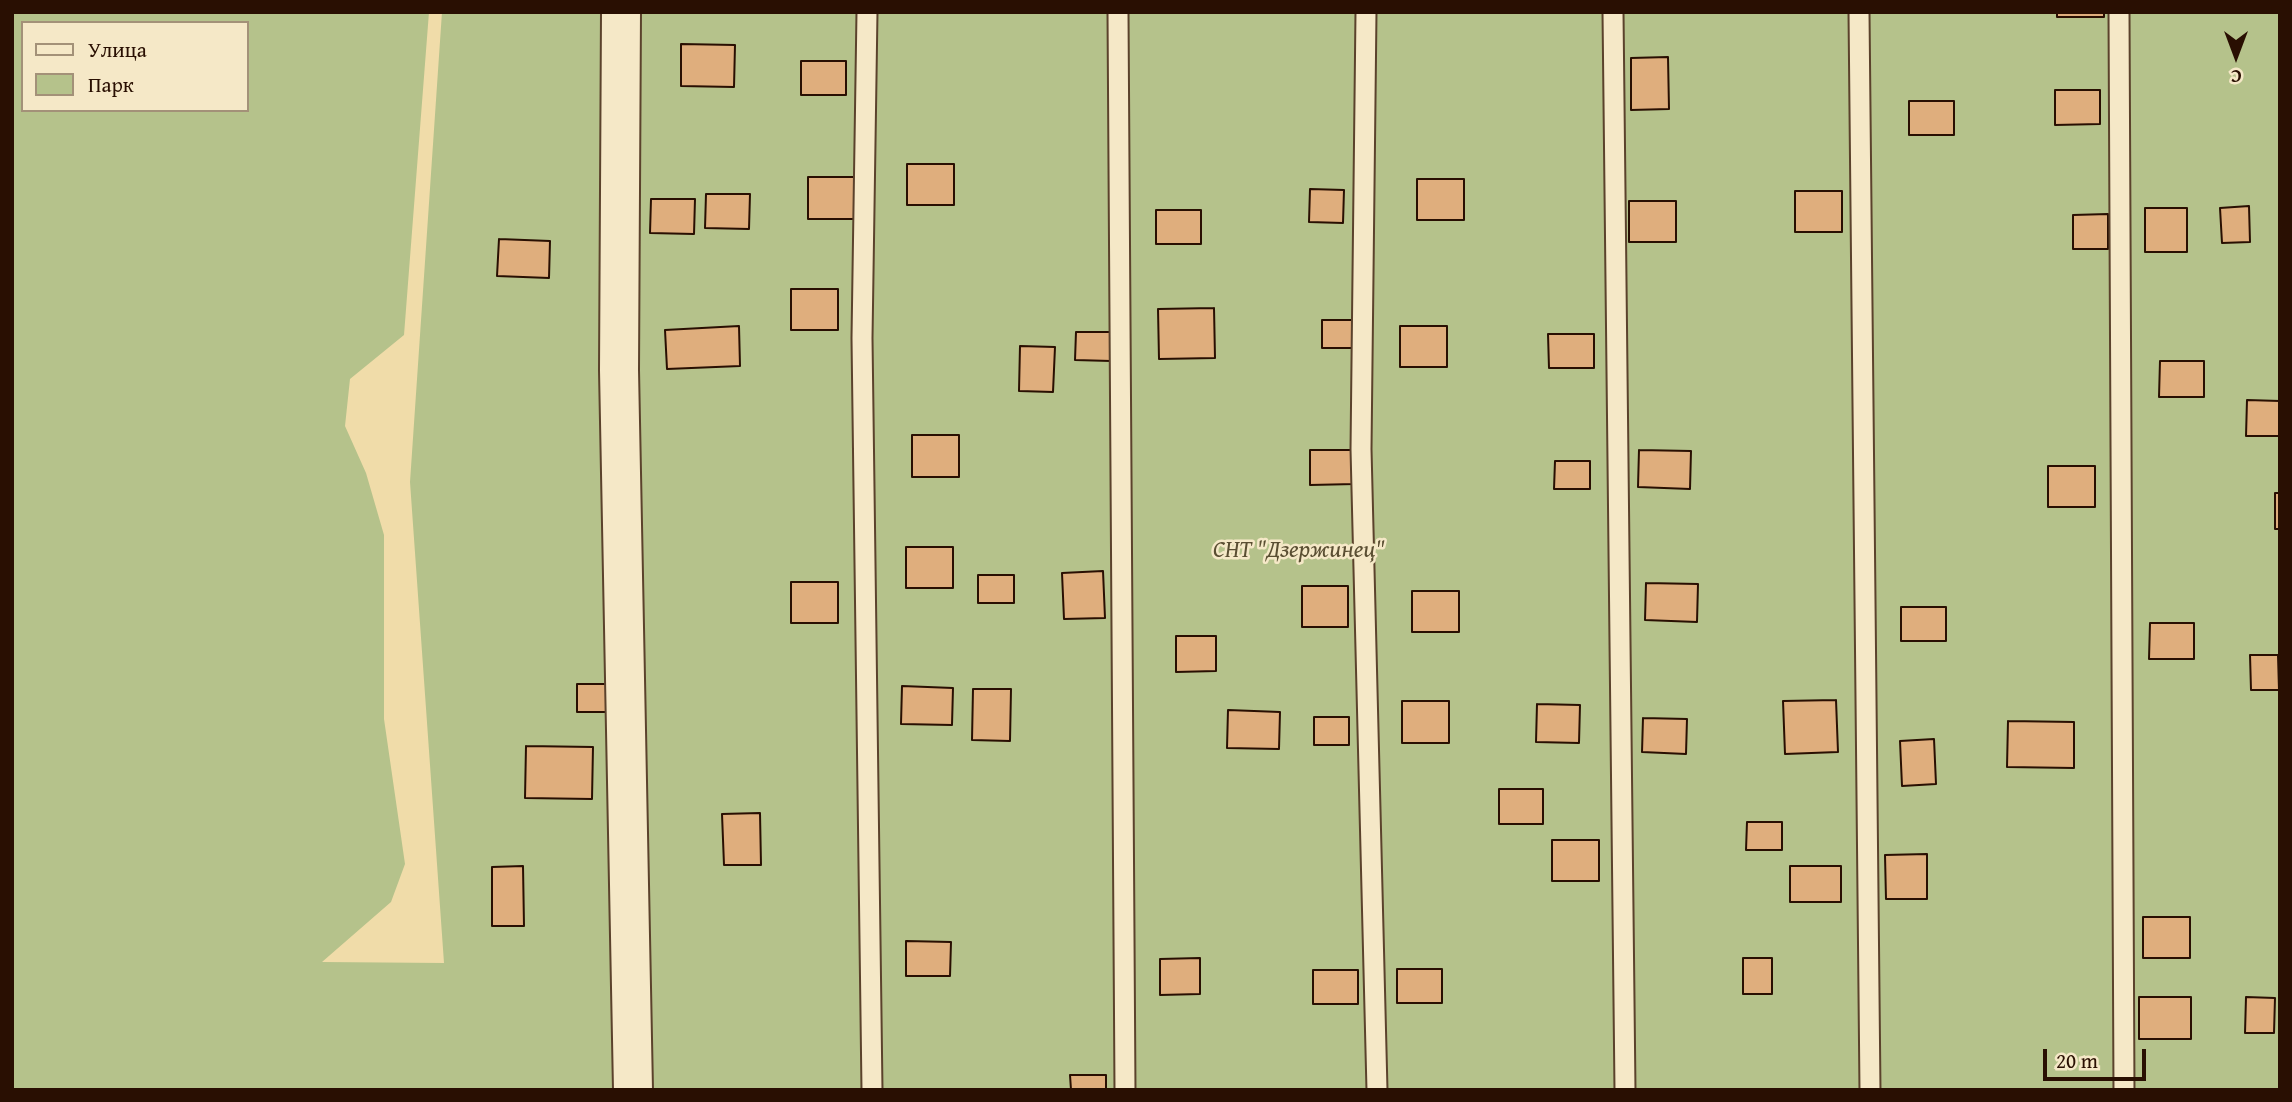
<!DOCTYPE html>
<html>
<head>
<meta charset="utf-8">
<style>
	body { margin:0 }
	#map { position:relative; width:2292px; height:1102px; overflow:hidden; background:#f0dca9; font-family:"Gentium Book Plus",serif }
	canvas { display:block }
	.frame { position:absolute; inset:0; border:14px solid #290f02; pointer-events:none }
	.legend { position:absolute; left:21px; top:21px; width:228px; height:91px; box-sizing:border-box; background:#f5e8c7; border:2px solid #a39178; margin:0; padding:9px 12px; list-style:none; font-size:21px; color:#290f02 }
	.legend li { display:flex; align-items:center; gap:14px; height:35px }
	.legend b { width:35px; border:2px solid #a39178 }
	.north { position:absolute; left:2201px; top:21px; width:70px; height:70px; -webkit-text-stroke:5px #f5e8c7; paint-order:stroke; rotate:180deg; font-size:19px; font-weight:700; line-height:28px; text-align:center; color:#290f02 }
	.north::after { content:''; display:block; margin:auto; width:24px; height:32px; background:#290f02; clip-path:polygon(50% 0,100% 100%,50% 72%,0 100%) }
	.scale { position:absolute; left:2043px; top:1049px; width:103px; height:32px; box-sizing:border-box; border:4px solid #290f02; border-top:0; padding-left:9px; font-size:21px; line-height:24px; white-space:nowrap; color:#290f02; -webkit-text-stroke:5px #f5e8c7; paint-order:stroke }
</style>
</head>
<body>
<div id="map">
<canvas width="2292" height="1102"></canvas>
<div class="frame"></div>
<ul class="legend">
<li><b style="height:9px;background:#f5e8c7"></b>Улица</li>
<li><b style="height:19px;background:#b5c28b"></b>Парк</li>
</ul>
<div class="north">С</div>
<div class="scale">20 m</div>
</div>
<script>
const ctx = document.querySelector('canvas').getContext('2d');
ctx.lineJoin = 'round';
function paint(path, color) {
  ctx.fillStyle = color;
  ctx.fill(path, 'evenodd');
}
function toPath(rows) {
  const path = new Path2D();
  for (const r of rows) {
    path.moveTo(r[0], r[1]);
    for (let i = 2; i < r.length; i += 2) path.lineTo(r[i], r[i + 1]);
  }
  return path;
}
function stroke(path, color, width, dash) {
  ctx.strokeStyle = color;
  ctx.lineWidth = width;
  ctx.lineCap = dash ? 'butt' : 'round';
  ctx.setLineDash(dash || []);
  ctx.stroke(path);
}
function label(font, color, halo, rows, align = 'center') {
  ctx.font = font + ' "Gentium Book Plus",serif';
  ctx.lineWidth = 5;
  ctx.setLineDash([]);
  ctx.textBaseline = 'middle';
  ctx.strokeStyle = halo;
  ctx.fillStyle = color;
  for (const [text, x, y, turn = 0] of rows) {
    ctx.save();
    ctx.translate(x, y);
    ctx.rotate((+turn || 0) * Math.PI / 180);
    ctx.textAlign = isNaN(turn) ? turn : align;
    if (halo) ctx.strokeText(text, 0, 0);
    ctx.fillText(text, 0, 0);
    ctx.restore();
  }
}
const green = toPath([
	[12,12,429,12,404,335,350,379,345,426,366,473,384,535,384,719,405,864,391,902,322,962,444,963,410,482,442,12,2280,12,2280,1090,12,1090],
	[23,23,247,23,247,110,23,110]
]);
const building = toPath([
	[2057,12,2104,12,2104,17,2057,17,2057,12],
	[681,44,735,45,734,87,681,86,681,44],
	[1668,57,1669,109,1631,110,1631,58,1668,57],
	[801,61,846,61,846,95,801,95,801,61],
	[2055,90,2100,90,2100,124,2055,125,2055,90],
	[1909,101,1954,101,1954,135,1909,135,1909,101],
	[907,164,954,164,954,205,907,205,907,164],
	[808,177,855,177,855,219,808,219,808,177],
	[1417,179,1464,179,1464,220,1417,220,1417,179],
	[1310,189,1344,190,1343,223,1309,222,1310,189],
	[1795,191,1842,191,1842,232,1795,232,1795,191],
	[706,194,750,194,749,229,705,228,706,194],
	[651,199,695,199,694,234,650,233,651,199],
	[1629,201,1676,201,1676,242,1629,242,1629,201],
	[2249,206,2250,242,2222,243,2220,208,2249,206],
	[2145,208,2187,208,2187,252,2145,252,2145,208],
	[1156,210,1201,210,1201,244,1156,244,1156,210],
	[2108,214,2108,249,2073,249,2073,215,2108,214],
	[499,239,550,241,549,278,497,276,499,239],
	[791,289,838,289,838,330,791,330,791,289],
	[1214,308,1215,358,1159,359,1158,309,1214,308],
	[1322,320,1357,320,1357,348,1322,348,1322,320],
	[739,326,740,366,667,369,665,330,739,326],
	[1400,326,1447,326,1447,367,1400,367,1400,326],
	[1076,332,1111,332,1111,361,1075,360,1076,332],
	[1548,334,1594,334,1594,368,1549,368,1548,334],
	[1020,346,1055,347,1053,392,1019,391,1020,346],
	[2160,361,2204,361,2204,397,2159,397,2160,361],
	[2247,400,2280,401,2280,436,2246,436,2247,400],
	[912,435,959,435,959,477,912,477,912,435],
	[1310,450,1355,450,1355,484,1310,485,1310,450],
	[1639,450,1691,451,1690,489,1638,487,1639,450],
	[1555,461,1590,461,1590,489,1554,489,1555,461],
	[2048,466,2095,466,2095,507,2048,507,2048,466],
	[2275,493,2280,493,2280,529,2275,529,2275,493],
	[906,547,953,547,953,588,906,588,906,547],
	[1103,571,1105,618,1064,619,1062,573,1103,571],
	[978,575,1014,575,1014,603,978,603,978,575],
	[791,582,838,582,838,623,791,623,791,582],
	[1646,583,1698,584,1697,622,1645,620,1646,583],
	[1302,586,1348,586,1348,627,1302,627,1302,586],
	[1412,591,1459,591,1459,632,1412,632,1412,591],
	[1901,607,1946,607,1946,641,1901,641,1901,607],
	[2150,623,2194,623,2194,659,2149,659,2150,623],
	[1176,636,1216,636,1216,671,1176,672,1176,636],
	[2250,655,2278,655,2279,690,2251,690,2250,655],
	[577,684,613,684,613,712,577,712,577,684],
	[902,686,953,688,952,725,901,724,902,686],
	[973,689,1011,689,1010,741,972,740,973,689],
	[1836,700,1838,752,1785,754,1783,701,1836,700],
	[1402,701,1449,701,1449,743,1402,743,1402,701],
	[1537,704,1580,705,1579,743,1536,742,1537,704],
	[1228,710,1280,712,1279,749,1227,748,1228,710],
	[1314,717,1349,717,1349,745,1314,745,1314,717],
	[1643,718,1687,719,1686,754,1642,752,1643,718],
	[2008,721,2074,722,2074,768,2007,767,2008,721],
	[1934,739,1936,784,1902,786,1900,741,1934,739],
	[526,746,593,747,592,799,525,798,526,746],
	[1499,789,1543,789,1543,824,1499,824,1499,789],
	[760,813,761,865,724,865,722,814,760,813],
	[1747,822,1782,822,1782,850,1746,850,1747,822],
	[1552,840,1599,840,1599,881,1552,881,1552,840],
	[1927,854,1927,899,1886,899,1885,855,1927,854],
	[523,866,524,926,492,926,492,867,523,866],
	[1790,866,1841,866,1841,902,1790,902,1790,866],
	[2143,917,2190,917,2190,958,2143,958,2143,917],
	[906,941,951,942,950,976,906,976,906,941],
	[1200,958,1200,994,1160,995,1160,959,1200,958],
	[1743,958,1772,958,1772,994,1743,994,1743,958],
	[1397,969,1442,969,1442,1003,1397,1003,1397,969],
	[1313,970,1358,970,1358,1004,1313,1004,1313,970],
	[2139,997,2191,997,2191,1039,2139,1039,2139,997],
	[2246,997,2275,998,2274,1033,2245,1033,2246,997],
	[1070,1075,1106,1075,1106,1090,1071,1090,1070,1075]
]);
const lane = toPath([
	[867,12,862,338,872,1090],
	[1118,12,1125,1090],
	[1366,12,1361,449,1377,1090],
	[1613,12,1625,1090],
	[1859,12,1870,1090],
	[2119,12,2124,1090]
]);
const street = toPath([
	[621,12,619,370,633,1090]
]);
const parkNames = [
	["СНТ \"Дзержинец\"",1299,551]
];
paint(green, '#b5c28b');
paint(building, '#dfae7d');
stroke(building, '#290f02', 2);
stroke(lane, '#5b422c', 23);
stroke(street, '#5b422c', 42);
stroke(lane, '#f5e8c7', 19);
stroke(street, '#f5e8c7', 38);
label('italic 24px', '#5a4e32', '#f5e8c7', parkNames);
</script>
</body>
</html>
